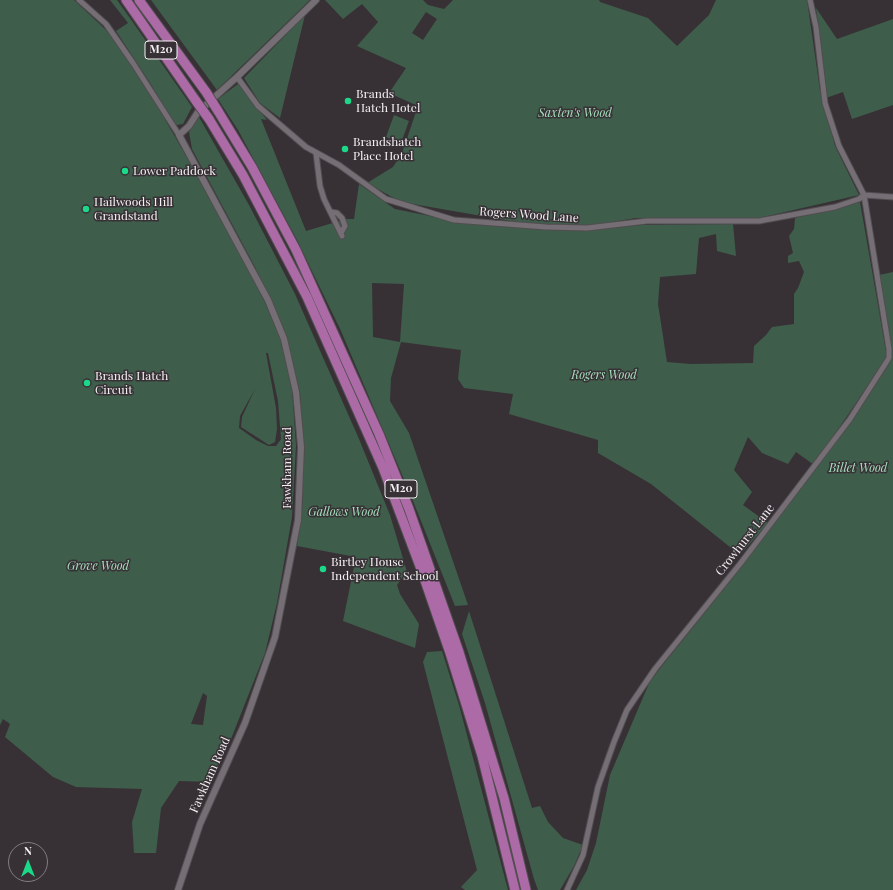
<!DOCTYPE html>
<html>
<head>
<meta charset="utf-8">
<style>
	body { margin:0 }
	#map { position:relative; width:893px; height:890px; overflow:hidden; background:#373136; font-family:"Playfair Display",serif }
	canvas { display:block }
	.north { position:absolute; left:8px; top:842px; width:40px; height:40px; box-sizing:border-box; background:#373136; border:1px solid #837d82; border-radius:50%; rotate:0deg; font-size:11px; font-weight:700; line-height:16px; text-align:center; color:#f4f0f3 }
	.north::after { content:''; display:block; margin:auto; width:14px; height:18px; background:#1bd988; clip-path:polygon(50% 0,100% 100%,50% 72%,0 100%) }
</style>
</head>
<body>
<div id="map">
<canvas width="893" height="890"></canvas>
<div class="north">N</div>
</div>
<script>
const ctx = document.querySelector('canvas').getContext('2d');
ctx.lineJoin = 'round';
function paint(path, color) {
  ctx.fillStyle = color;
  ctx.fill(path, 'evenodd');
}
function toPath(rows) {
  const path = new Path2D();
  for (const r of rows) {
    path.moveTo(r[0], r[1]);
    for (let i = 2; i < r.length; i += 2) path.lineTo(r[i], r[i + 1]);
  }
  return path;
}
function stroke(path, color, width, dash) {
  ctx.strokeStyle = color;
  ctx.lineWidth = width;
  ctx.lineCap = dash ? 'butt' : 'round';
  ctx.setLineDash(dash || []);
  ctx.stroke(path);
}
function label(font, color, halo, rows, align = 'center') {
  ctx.font = font + ' "Playfair Display",serif';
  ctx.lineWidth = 3;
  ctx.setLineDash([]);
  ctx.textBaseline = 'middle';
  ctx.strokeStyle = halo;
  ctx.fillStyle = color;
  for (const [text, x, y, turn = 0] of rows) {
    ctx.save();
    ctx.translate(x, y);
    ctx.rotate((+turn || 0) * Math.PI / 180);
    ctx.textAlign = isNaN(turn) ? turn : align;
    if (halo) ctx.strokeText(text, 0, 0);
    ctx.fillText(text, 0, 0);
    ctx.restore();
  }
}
const green = toPath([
	[0,0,74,0,106,30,121,48,155,102,232,236,262,296,280,336,292,390,296,445,292,517,277,603,265,653,229,744,211,782,179,781,161,808,156,853,134,853,132,822,142,789,76,787,53,777,5,737,10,724,3,719,0,725],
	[266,353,268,353,278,401,281,439,276,446,268,446,256,440,239,428,240,416,255,389,242,417,241,427,269,445,275,442,277,429,276,408],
	[203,693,207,696,203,725,191,724],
	[110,0,117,0,132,21,192,107,183,124,177,125,173,123,152,86,116,31,128,23],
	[151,0,310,0,217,90],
	[325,0,423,0,428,5,444,9,453,0,599,0,600,2,648,18,677,46,709,15,716,0,807,0,820,90,835,146,859,195,759,218,636,218,588,226,534,225,401,202,367,183,393,167,402,153,418,106,389,93,406,68,357,46,378,22,362,4,343,19],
	[426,12,437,19,423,40,412,33],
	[816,8,837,39,893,19,893,105,852,119,843,92,826,98],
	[305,15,280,118,260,103,244,78],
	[238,84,267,120,261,119,306,231,346,219,354,219,359,184,395,209,465,223,583,231,640,225,733,224,736,256,717,251,716,234,699,238,696,274,660,277,658,304,667,362,691,364,753,363,754,346,766,335,772,327,794,324,794,294,798,288,804,272,799,261,788,263,788,256,793,253,789,236,794,229,795,218,860,202,887,357,814,465,796,452,788,464,762,453,748,437,734,470,752,492,743,505,768,523,740,555,651,484,598,453,598,440,509,414,513,394,464,388,458,379,461,350,401,342,391,378,390,401,409,433,468,605,455,606,409,491,341,331,296,238,238,130,218,99],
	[372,283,404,284,400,342,373,337],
	[394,115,409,121,401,143,386,137],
	[199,117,249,205,295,294,359,439,390,515,407,572,397,585,400,594,419,624,415,648,343,621,356,557,297,546,303,499,303,448,300,392,287,341,255,267,192,149,189,132],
	[893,272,893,890,576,890,587,870,596,843,610,775,650,681,741,567,835,440,892,358,879,275],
	[469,611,532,808,540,806,548,822,563,838,583,845,574,866,560,890,538,890,534,879,485,703,462,634],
	[442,651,459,705,508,890,465,890,461,887,477,870,423,662,427,652]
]);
const minor = toPath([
	[79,0,106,24,133,63,179,135],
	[237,77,258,106,306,147,339,165,386,199,454,220,546,227,587,228,647,221,759,221,835,207,859,199,864,195],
	[316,153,320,186,324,199,342,236],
	[864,195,893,197],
	[331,212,337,213,342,218,345,226,341,233],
	[567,890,583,855,598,787,614,742,627,710,655,669,740,564,850,419,889,358,889,349,864,195,839,146,825,103,816,27,810,0]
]);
const tertiary = toPath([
	[178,890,200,824,245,723,275,637,298,520,301,447,296,392,284,339,268,300,179,135,189,126,198,112,237,77,316,0]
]);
const motorway = toPath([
	[126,0,196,101],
	[139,0,206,92],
	[218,111,252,167,296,250,379,434,409,509,459,652,504,798,526,890],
	[209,119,243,175,307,297,383,468,421,569,450,653,482,756,515,890]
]);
const motorwayBridge = toPath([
	[206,92,218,111],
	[196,101,209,119]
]);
const markers = [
	[348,101,4,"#1bd988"],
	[345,149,4,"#1bd988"],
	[125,171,4,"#1bd988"],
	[86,209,4,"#1bd988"],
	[87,383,4,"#1bd988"],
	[323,569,4,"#1bd988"]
];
const shields = [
	[161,50,32],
	[401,489,32]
];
const shieldNames = [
	["M20",161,50],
	["M20",401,489]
];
const poiNames = [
	["Brands",356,94],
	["Hatch Hotel",356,108],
	["Brandshatch",353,142],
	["Place Hotel",353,156],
	["Lower Paddock",133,171],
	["Hailwoods Hill",94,202],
	["Grandstand",94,216],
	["Brands Hatch",95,376],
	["Circuit",95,390],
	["Birtley House",331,562],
	["Independent School",331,576]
];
const parkNames = [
	["Saxten's Wood",575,113],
	["Rogers Wood",604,375],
	["Billet Wood",858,468],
	["Gallows Wood",344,512],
	["Grove Wood",98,566]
];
const streetNames = [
	["Rogers Wood Lane",529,215,4],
	["Fawkham Road",287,468,-90],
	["Crowhurst Lane",745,540,-52],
	["Fawkham Road",210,775,-66]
];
paint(green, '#3f5d4b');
stroke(minor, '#514d50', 7);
stroke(tertiary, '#514d50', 8);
stroke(motorway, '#514d50', 11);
stroke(minor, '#756e74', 5);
stroke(tertiary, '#756e74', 6);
stroke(motorway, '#ac6ba7', 9);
stroke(motorwayBridge, '#514d50', 11, []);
stroke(motorwayBridge, '#ac6ba7', 9);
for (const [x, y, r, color] of markers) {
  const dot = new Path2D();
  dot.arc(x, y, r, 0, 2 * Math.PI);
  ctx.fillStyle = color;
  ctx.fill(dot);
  stroke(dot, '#373136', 1.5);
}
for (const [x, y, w] of shields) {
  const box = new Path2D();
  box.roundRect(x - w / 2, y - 9, w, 18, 3);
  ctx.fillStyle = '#373136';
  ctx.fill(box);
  stroke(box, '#f4f0f3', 1);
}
label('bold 11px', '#f4f0f3', null, shieldNames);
label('12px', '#f4f0f3', '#373136', poiNames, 'left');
label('italic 12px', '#a5e0bc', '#373136', parkNames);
label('12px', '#f4f0f3', '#373136', streetNames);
</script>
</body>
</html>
